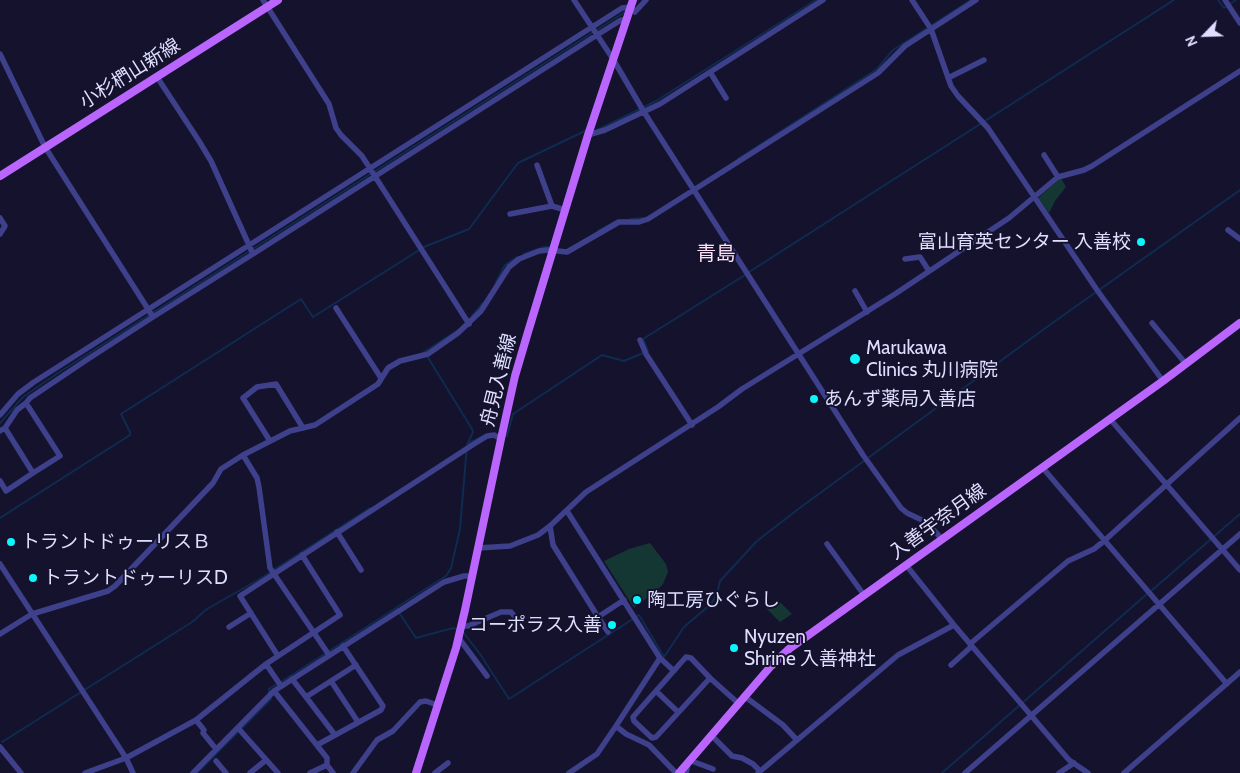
<!DOCTYPE html>
<html>
<head>
<meta charset="utf-8">
<style>
	body { margin:0 }
	#map { position:relative; width:1240px; height:773px; overflow:hidden; background:#15122d; font-family:Cabin,sans-serif }
	canvas { display:block }
	.north { position:absolute; left:1180px; top:10px; width:50px; height:50px; -webkit-text-stroke:4px #15122d; paint-order:stroke; rotate:246deg; font-size:14px; font-weight:700; line-height:20px; text-align:center; color:#dfdeff }
	.north::after { content:''; display:block; margin:auto; width:18px; height:22px; background:#dfdeff; clip-path:polygon(50% 0,100% 100%,50% 72%,0 100%) }
</style>
</head>
<body>
<div id="map">
<canvas width="1240" height="773"></canvas>
<div class="north">N</div>
</div>
<script>
const ctx = document.querySelector('canvas').getContext('2d');
ctx.lineJoin = 'round';
function paint(path, color) {
  ctx.fillStyle = color;
  ctx.fill(path, 'evenodd');
}
function toPath(rows) {
  const path = new Path2D();
  for (const r of rows) {
    path.moveTo(r[0], r[1]);
    for (let i = 2; i < r.length; i += 2) path.lineTo(r[i], r[i + 1]);
  }
  return path;
}
function stroke(path, color, width, dash) {
  ctx.strokeStyle = color;
  ctx.lineWidth = width;
  ctx.lineCap = dash ? 'butt' : 'round';
  ctx.setLineDash(dash || []);
  ctx.stroke(path);
}
function label(font, color, halo, rows, align = 'center') {
  ctx.font = font + ' Cabin,"Noto Sans JP",sans-serif';
  ctx.lineWidth = 4;
  ctx.setLineDash([]);
  ctx.textBaseline = 'middle';
  ctx.strokeStyle = halo;
  ctx.fillStyle = color;
  for (const [text, x, y, turn = 0] of rows) {
    ctx.save();
    ctx.translate(x, y);
    ctx.rotate((+turn || 0) * Math.PI / 180);
    ctx.textAlign = isNaN(turn) ? turn : align;
    if (halo) ctx.strokeText(text, 0, 0);
    ctx.fillText(text, 0, 0);
    ctx.restore();
  }
}
const green = toPath([
	[1061,178,1066,187,1055,201,1049,213,1038,198],
	[650,543,666,564,668,572,663,584,656,591,634,608,604,561,629,549],
	[778,600,792,614,780,622,766,608]
]);
const stream = toPath([
	[1218,0,1224,8,1236,0],
	[644,107,656,101,816,0],
	[597,130,640,109],
	[738,159,877,69,893,50,971,0],
	[630,219,643,218],
	[598,231,618,220],
	[524,254,544,247,552,247],
	[749,272,1174,0],
	[496,282,505,265,517,257],
	[472,316,483,303],
	[424,352,458,330],
	[0,423,23,397,58,373,625,12],
	[504,435,507,436,513,414,602,355,624,361,648,351,643,339,745,275],
	[469,443,485,435],
	[0,518,130,435,130,432,121,414,301,299,313,317,424,247,469,229,518,163,587,130],
	[1151,591,1240,514],
	[397,607,446,576,451,568,460,529,467,445,473,432,472,429,427,356],
	[463,632,480,654,509,699,639,615,664,657,684,627,711,604,717,594,720,581,756,542,766,534,801,507,1051,324,1240,190],
	[281,682,396,608,416,638,453,628,459,630],
	[269,693,269,689,277,684],
	[2,742,192,622,207,609,258,580,370,508],
	[197,773,271,699,270,697],
	[942,773,1147,594]
]);
const minor = toPath([
	[263,0,329,104,336,128,341,135,362,156,469,324],
	[574,0,613,59,644,112,863,455,901,508,907,513,926,522,942,539],
	[912,0,931,29,951,86,958,96,988,128,1097,290,1163,381],
	[1225,0,1240,23],
	[0,54,45,147,153,317,253,254],
	[710,72,726,98],
	[157,77,199,141,211,161,253,254,597,35,621,20,627,20],
	[948,78,984,60],
	[588,135,605,130,660,104,823,0],
	[1044,155,1058,177],
	[537,165,552,206,565,210],
	[510,214,552,206],
	[0,218,5,226,0,234],
	[1228,230,1240,239],
	[905,259,920,257,929,271],
	[855,291,867,312],
	[336,308,381,378],
	[1152,323,1186,364],
	[640,340,646,354,692,425],
	[26,403,30,398,88,359,153,317],
	[0,415,18,394,34,382,622,8,631,7,635,12,646,0],
	[1110,419,1240,570],
	[0,431,5,428,33,473,60,456,26,403,17,410,5,428],
	[270,441,243,398,257,387,276,384,303,428],
	[243,455,257,478,259,487,270,568,329,655],
	[1042,467,1227,684],
	[0,481,6,491,33,473],
	[567,511,660,658,616,726,626,734,649,745,676,773],
	[550,526,553,545,598,617,624,600],
	[337,532,361,570],
	[827,544,864,595],
	[478,548,510,546,538,535,550,526,586,492,718,407,742,389,895,294,1009,218,1058,177,1084,170,1092,166,1240,71],
	[0,564,126,758,133,773],
	[906,565,954,625,1069,760,1088,773],
	[598,617,608,632],
	[461,626,468,626,501,612,511,612,519,622],
	[229,627,251,613],
	[0,634,32,614,108,591,115,586,213,483,221,469,243,455,290,431,315,425,378,384,388,368,400,361,428,354,458,333,481,311,509,267,519,259,539,251,548,250,567,252,619,222,639,222,648,219,878,73,905,46,976,0],
	[458,637,487,676],
	[970,644,1068,561,1094,549,1104,541,1240,418],
	[278,656,240,596,474,444,487,436,494,435,501,439],
	[660,658,674,671],
	[266,664,281,686],
	[951,665,972,646],
	[710,678,691,658,686,657,633,717,634,721,652,738,656,737,710,678,738,703],
	[292,679,306,697],
	[331,681,358,722],
	[274,691,327,758,327,765,310,773],
	[656,691,678,712],
	[744,696,783,725,797,740],
	[196,720,204,730,203,733,216,749],
	[238,728,278,773],
	[335,735,306,697,356,665],
	[711,735,732,756,742,758,753,764,760,771],
	[317,745,381,710,383,706,343,646],
	[0,747,21,773],
	[216,761,226,773],
	[327,765,333,773],
	[85,773,126,758,196,720,266,664,340,615,302,555],
	[193,773,274,691,444,582,464,576,472,576],
	[250,773,266,760],
	[353,773,377,740,393,731,420,702,426,701,437,705],
	[435,773,448,763],
	[569,773,597,754,616,726],
	[686,773,689,760,713,769],
	[758,773,898,655,954,625],
	[965,773,1240,534],
	[1059,773,1074,763],
	[1124,773,1240,672]
]);
const major = toPath([
	[0,176,278,0],
	[416,773,456,648,465,610,501,439,515,376,528,332,588,135,633,0],
	[679,773,771,666,789,649,1163,381,1240,323]
]);
const markers = [
	[1141,242,5,"#0cf7fd"],
	[855,359,6,"#0cf7fd"],
	[814,399,5,"#0cf7fd"],
	[11,542,5,"#0cf7fd"],
	[33,578,5,"#0cf7fd"],
	[637,600,5,"#0cf7fd"],
	[612,625,5,"#0cf7fd"],
	[734,648,5,"#0cf7fd"]
];
const streetNames = [
	["小杉椚山新線",130,74,-32],
	["舟見入善線",499,380,-76],
	["入善宇奈月線",938,522,-36]
];
const poiNames = [
	["富山育英センター 入善校",1131,242,"right"],
	["Marukawa",866,348],
	["Clinics 丸川病院",866,370],
	["あんず薬局入善店",824,399],
	["トラントドゥーリスＢ",21,542],
	["トラントドゥーリスD",43,578],
	["陶工房ひぐらし",647,600],
	["コーポラス入善",602,625,"right"],
	["Nyuzen",744,637],
	["Shrine 入善神社",744,659]
];
const neighbourhoodNames = [
	["青島",716,254]
];
paint(green, '#153733');
stroke(stream, '#0e2b50', 2);
stroke(minor, '#3e408b', 5.5);
stroke(major, '#ba66fe', 8);
for (const [x, y, r, color] of markers) {
  const dot = new Path2D();
  dot.arc(x, y, r, 0, 2 * Math.PI);
  ctx.fillStyle = color;
  ctx.fill(dot);
  stroke(dot, '#15122d', 2);
}
label('19px', '#dfdeff', '#15122d', streetNames);
label('19px', '#dfdeff', '#15122d', poiNames, 'left');
label('20px', '#ffe0f6', '#15122d', neighbourhoodNames);
</script>
</body>
</html>
